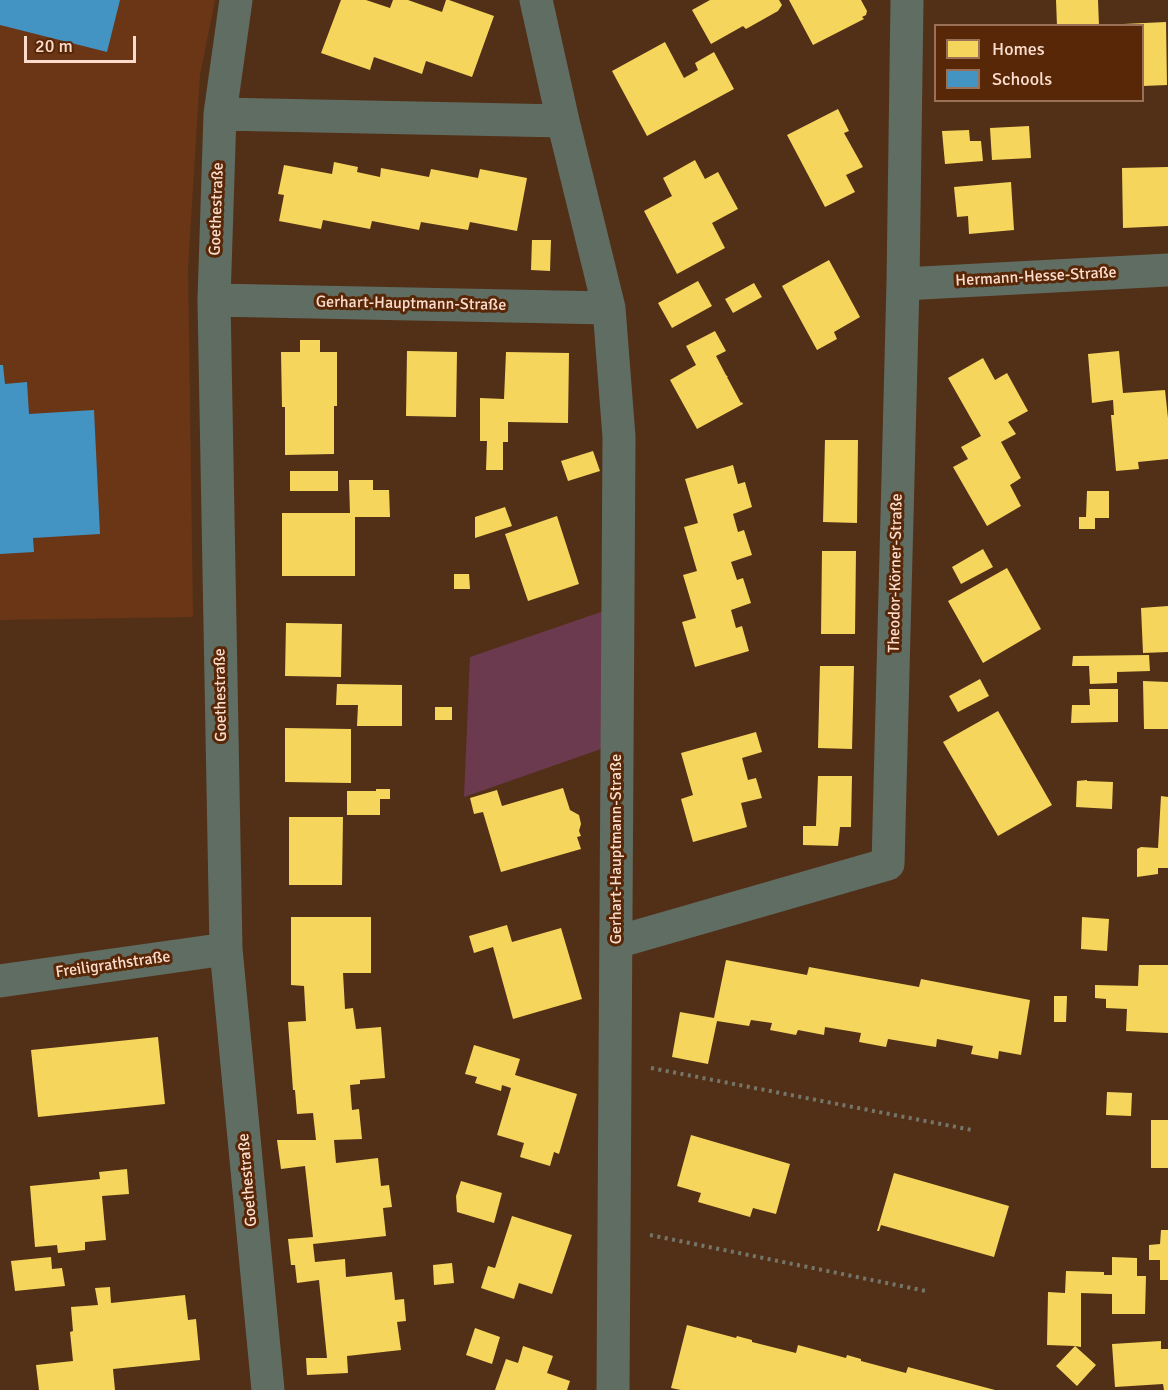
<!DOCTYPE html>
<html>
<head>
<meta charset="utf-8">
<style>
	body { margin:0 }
	#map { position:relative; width:1168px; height:1390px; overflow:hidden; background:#523018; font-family:Signika,sans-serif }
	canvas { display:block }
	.legend { position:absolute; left:934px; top:24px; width:210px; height:78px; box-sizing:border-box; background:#582708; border:2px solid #9a7057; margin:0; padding:8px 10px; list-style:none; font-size:18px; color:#fcddcd }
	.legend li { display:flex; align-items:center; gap:12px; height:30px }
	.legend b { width:30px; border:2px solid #9a7057 }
	.scale { position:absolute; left:24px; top:36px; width:112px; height:27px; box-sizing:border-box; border:3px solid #fcddcd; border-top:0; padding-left:8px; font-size:18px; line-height:21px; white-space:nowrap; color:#fcddcd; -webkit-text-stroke:4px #582708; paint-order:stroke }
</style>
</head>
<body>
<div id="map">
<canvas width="1168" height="1390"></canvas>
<ul class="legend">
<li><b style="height:16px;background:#f6d55c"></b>Homes</li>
<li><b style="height:16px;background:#4393c3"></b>Schools</li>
</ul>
<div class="scale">20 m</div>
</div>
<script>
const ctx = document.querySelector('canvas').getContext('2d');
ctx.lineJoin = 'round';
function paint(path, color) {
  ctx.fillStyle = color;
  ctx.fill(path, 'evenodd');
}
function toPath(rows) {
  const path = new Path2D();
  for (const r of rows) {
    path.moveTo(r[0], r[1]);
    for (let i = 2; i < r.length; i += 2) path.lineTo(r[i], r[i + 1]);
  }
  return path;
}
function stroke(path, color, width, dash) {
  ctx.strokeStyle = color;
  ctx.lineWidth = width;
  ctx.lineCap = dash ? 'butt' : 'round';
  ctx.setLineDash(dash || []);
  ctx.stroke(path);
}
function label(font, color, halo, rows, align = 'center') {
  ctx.font = font + ' Signika,sans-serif';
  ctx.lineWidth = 6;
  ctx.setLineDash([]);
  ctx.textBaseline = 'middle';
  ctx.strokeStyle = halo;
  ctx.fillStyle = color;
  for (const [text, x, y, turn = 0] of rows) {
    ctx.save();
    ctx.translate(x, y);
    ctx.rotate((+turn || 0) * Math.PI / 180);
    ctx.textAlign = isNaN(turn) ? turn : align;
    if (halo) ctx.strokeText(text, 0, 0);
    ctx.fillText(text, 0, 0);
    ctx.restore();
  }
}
const built = toPath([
	[0,0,215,0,200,75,188,268,193,617,0,620]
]);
const green = toPath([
	[604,611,601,749,464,797,470,657]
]);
const homes = toPath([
	[341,0,366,0,390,8,393,0,408,0,442,12,446,0,449,0,494,16,472,77,426,61,422,74,374,57,370,70,321,53],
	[710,0,779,0,782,5,778,11,746,29,743,26,711,44,692,10],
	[789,0,861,0,867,11,866,15,862,17,864,19,813,45],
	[1056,0,1098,0,1099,26,1057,26],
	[1166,22,1167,85,1143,86,1143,26,1123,26,1123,24],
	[665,42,684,78,698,70,695,63,714,52,734,89,647,136,612,71],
	[838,109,849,131,844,133,863,167,846,175,855,192,825,207,787,135],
	[1029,126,1031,158,992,160,990,128],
	[969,130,970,141,981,141,983,161,945,164,942,131],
	[695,160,705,179,718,172,738,209,712,223,725,248,677,274,644,211,672,196,663,178],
	[334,162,358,167,357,172,380,177,381,168,429,177,431,169,478,178,480,169,527,178,517,231,470,222,468,230,421,222,419,230,372,221,370,229,323,220,321,229,279,221,284,195,278,194,284,165,332,174],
	[1168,167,1168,226,1123,228,1122,168],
	[1011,182,1014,230,969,234,968,216,957,217,954,187],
	[532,240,551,240,550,271,531,270],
	[829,260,860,317,834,332,837,339,817,350,782,286],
	[698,281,712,306,672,328,658,303],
	[754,283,762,297,733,313,725,299],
	[715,331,726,351,716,356,726,375,728,377,727,377,741,403,742,402,743,404,697,429,670,380,696,365,686,346],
	[300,340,320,340,320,352,337,352,337,406,334,406,334,454,285,455,285,407,282,407,281,352,300,352],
	[407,351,457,352,456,417,406,416],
	[1119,351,1123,393,1165,390,1168,418,1168,459,1138,462,1139,469,1116,471,1111,415,1114,415,1113,400,1092,403,1088,354],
	[506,352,569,353,568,423,508,422,508,442,503,442,503,470,486,470,487,441,480,441,480,398,504,399],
	[983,358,995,380,1007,373,1028,411,1008,422,1016,434,1001,442,1021,478,1010,485,1021,506,987,526,953,467,968,459,961,447,981,436,948,378],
	[825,440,858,440,857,523,823,522],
	[593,451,600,471,568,481,561,461],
	[733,465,738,484,745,482,752,507,733,514,738,532,744,530,752,555,731,562,737,580,743,578,751,603,731,610,736,628,742,626,749,651,695,667,682,622,696,618,683,575,697,571,684,527,698,523,685,479],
	[290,471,338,471,338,491,290,491],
	[349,480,373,480,373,490,389,490,390,517,355,517,355,576,282,576,282,513,350,513],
	[1087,491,1109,491,1109,518,1095,518,1095,529,1079,529,1079,517,1086,517],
	[505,507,512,526,475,538,475,517],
	[557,516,579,584,528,601,505,534],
	[983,549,993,567,961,584,952,567],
	[822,551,856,551,855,634,821,634],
	[1007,568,1041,629,983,663,948,601],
	[454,574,469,574,470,589,454,589],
	[1168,606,1168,652,1143,653,1141,608],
	[286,623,342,624,341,677,285,676],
	[1149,655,1150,671,1117,672,1117,683,1090,684,1089,666,1072,666,1073,656],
	[820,666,854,666,852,749,818,748],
	[980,679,989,696,958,712,949,696],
	[1143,681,1168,682,1168,729,1144,729],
	[337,684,402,685,402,726,357,726,358,705,336,705],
	[1089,689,1118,689,1118,722,1071,723,1072,705,1090,705],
	[435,707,452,707,452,720,435,720],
	[998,711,1052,805,998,836,943,742],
	[285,728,351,729,351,783,285,782],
	[756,732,762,752,742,758,748,780,756,778,762,798,741,803,747,827,693,842,681,799,693,795,681,753],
	[818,776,852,776,851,827,840,827,838,846,803,845,803,826,816,826],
	[1087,780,1087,781,1113,782,1112,809,1076,807,1077,781],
	[563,788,570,810,579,815,581,824,579,831,581,836,577,837,581,849,501,872,483,812,474,814,470,798,497,790,502,806],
	[376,789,390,789,390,799,380,799,380,815,347,815,347,791,376,791],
	[1161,796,1168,797,1168,868,1158,868,1158,874,1137,877,1137,849,1141,847,1158,848],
	[289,817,343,817,342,885,289,885],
	[291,917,371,917,371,973,343,973,345,1009,353,1008,356,1029,381,1027,385,1078,360,1080,360,1084,350,1085,352,1110,359,1109,362,1139,334,1140,336,1163,378,1158,381,1186,389,1185,392,1207,383,1208,386,1236,313,1244,315,1262,345,1259,346,1277,392,1272,395,1300,404,1299,406,1321,397,1322,401,1350,347,1356,348,1373,307,1375,306,1358,327,1358,319,1280,297,1283,295,1265,291,1265,288,1239,313,1237,305,1166,281,1169,277,1140,316,1140,313,1113,297,1114,295,1090,293,1090,288,1022,306,1021,304,986,291,985],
	[1082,917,1109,919,1107,951,1081,949],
	[507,925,512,942,561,928,582,999,513,1019,493,947,474,953,469,936],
	[726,960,807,975,809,967,919,987,921,979,1030,1000,1021,1055,999,1051,998,1059,971,1054,973,1046,937,1039,936,1047,888,1039,886,1047,859,1042,861,1033,825,1027,824,1035,798,1030,796,1035,770,1030,772,1023,751,1020,749,1026,717,1021,708,1064,672,1057,680,1012,714,1018],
	[1139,965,1168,965,1168,1033,1126,1031,1127,1009,1106,1008,1106,999,1095,998,1095,985,1138,986],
	[1054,996,1067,996,1066,1022,1054,1022],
	[158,1037,165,1104,38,1117,31,1050],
	[474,1045,520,1059,515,1075,577,1094,559,1154,554,1152,550,1166,520,1157,524,1143,497,1135,511,1088,502,1085,501,1091,475,1083,477,1077,465,1074],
	[1107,1092,1132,1093,1131,1116,1106,1115],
	[1151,1120,1168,1120,1168,1168,1151,1168],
	[691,1135,790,1164,776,1214,753,1208,750,1217,698,1202,701,1193,677,1186],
	[127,1169,129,1194,102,1196,106,1240,85,1242,85,1250,58,1253,57,1245,35,1247,30,1186,100,1179,99,1172],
	[894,1173,1009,1206,994,1257,881,1225,879,1231,877,1231],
	[461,1181,502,1193,494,1223,457,1212,456,1196],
	[512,1216,572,1235,552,1294,519,1283,514,1299,481,1288,488,1266,495,1268],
	[1161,1230,1168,1230,1168,1280,1160,1280,1160,1260,1149,1260,1149,1245,1160,1244],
	[51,1257,52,1269,62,1268,65,1286,15,1291,11,1261],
	[1112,1257,1137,1258,1137,1276,1146,1276,1145,1314,1112,1314,1112,1294,1081,1293,1081,1347,1075,1346,1096,1365,1077,1386,1056,1366,1075,1346,1047,1345,1048,1292,1065,1293,1066,1271,1104,1272,1104,1275,1112,1275],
	[452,1263,454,1283,434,1285,433,1265],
	[110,1287,111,1303,185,1295,188,1320,196,1319,200,1360,113,1369,115,1390,39,1390,36,1365,73,1361,70,1332,73,1331,71,1307,98,1305,95,1288],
	[687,1325,736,1338,737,1336,752,1340,752,1342,796,1353,798,1345,846,1358,847,1355,861,1359,861,1361,906,1373,908,1367,995,1390,681,1390,671,1388],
	[475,1328,500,1337,492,1364,466,1355],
	[1161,1341,1161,1349,1168,1349,1168,1390,1164,1390,1163,1384,1115,1387,1112,1344],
	[523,1346,553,1356,547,1373,570,1381,567,1390,495,1390,506,1359,518,1363]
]);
const schools = toPath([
	[0,0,120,0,107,52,0,25],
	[0,365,3,365,5,384,27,382,29,414,94,410,100,534,33,538,34,552,0,554]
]);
const path = toPath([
	[651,1068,972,1130],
	[650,1235,926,1291]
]);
const minor = toPath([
	[236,0,220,114,214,300,226,949,268,1390],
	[536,0,563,121,609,308,619,437,613,1390],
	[220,114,563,121],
	[903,284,1168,270],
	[214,300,609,308],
	[617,942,888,864,903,284,907,0],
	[0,981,226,949]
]);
const streetNames = [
	["Goethestraße",217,209,-88],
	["Hermann-Hesse-Straße",1036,277,-3],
	["Gerhart-Hauptmann-Straße",411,304,1],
	["Theodor-Körner-Straße",896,573,-89],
	["Goethestraße",221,695,-91],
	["Gerhart-Hauptmann-Straße",617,849,-90],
	["Freiligrathstraße",113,965,-8],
	["Goethestraße",248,1180,-95]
];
paint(built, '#6a3616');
paint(green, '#6c3a4e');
paint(homes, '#f6d55c');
paint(schools, '#4393c3');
stroke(path, '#75756a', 4, [3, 4.5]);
stroke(minor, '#606d63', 33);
label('16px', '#fcddcd', '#582708', streetNames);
</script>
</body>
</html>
